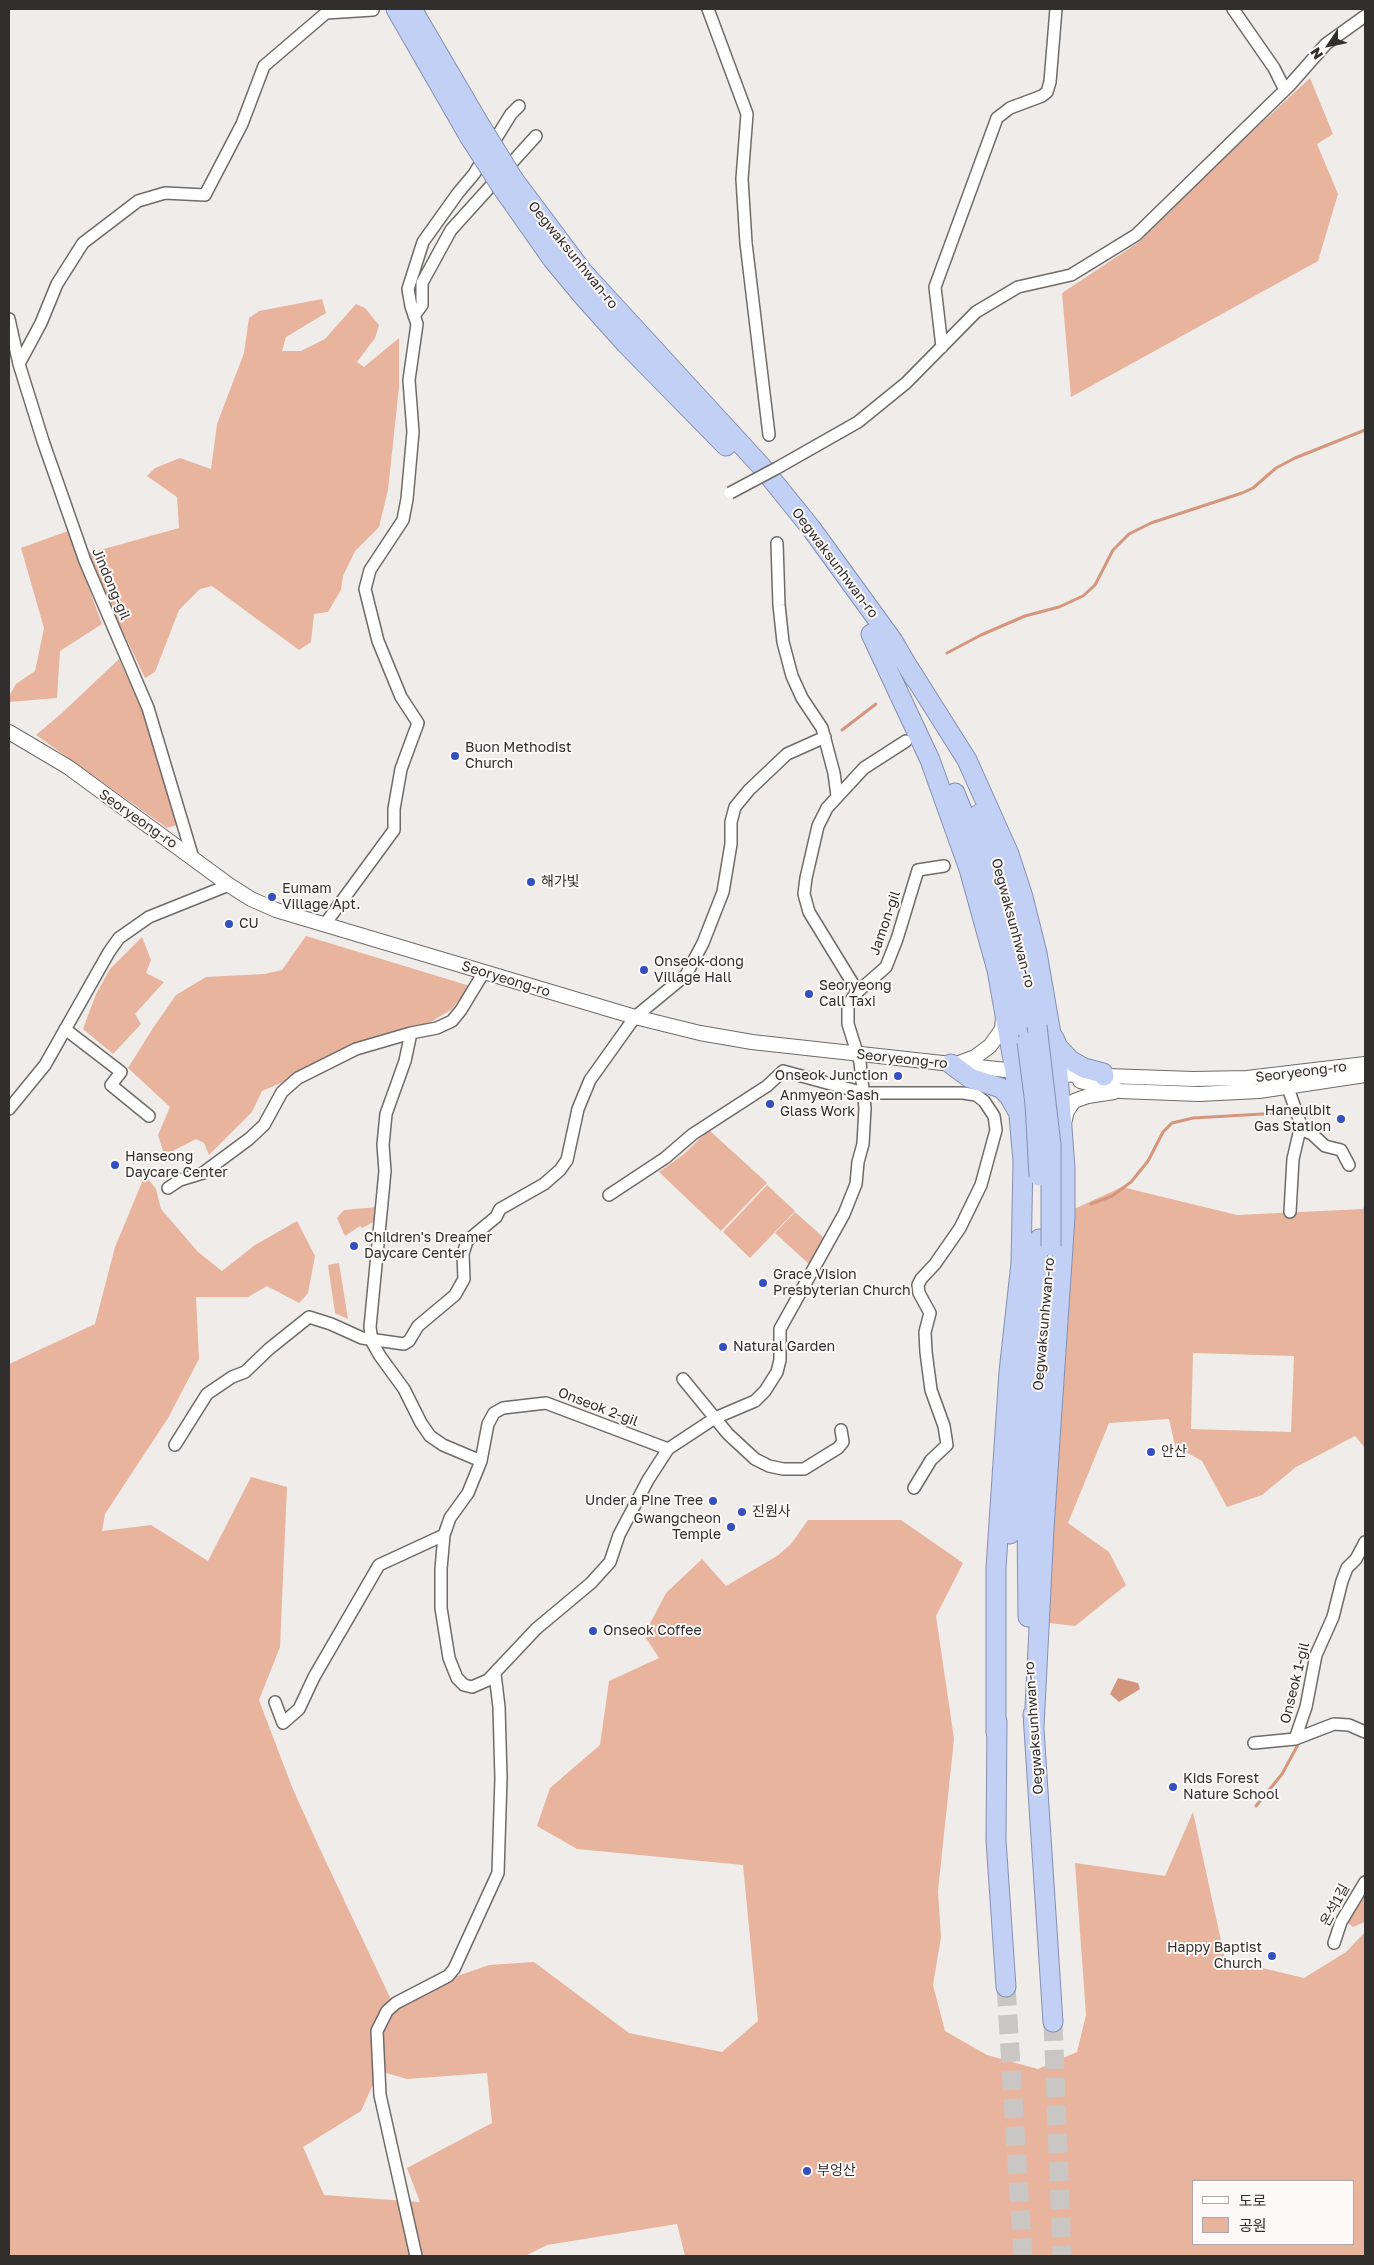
<!DOCTYPE html>
<html>
<head>
<meta charset="utf-8">
<style>
	body { margin:0 }
	#map { position:relative; width:1374px; height:2265px; overflow:hidden; background:#f0ecea; font-family:"Golos Text","Noto Sans KR",sans-serif }
	canvas { display:block }
	.frame { position:absolute; inset:0; border:10px solid #302f2e; pointer-events:none }
	.legend { position:absolute; left:1192px; top:2180px; width:162px; height:65px; box-sizing:border-box; background:#fdf9f8; border:1px solid #aba8a7; margin:0; padding:6px 9px; list-style:none; font-size:15px; color:#302f2e }
	.legend li { display:flex; align-items:center; gap:10px; height:25px }
	.legend b { width:25px; border:1px solid #aba8a7 }
	.north { position:absolute; left:1304px; top:20px; width:50px; height:50px; -webkit-text-stroke:4px #fdf9f8; paint-order:stroke; rotate:236deg; font-size:14px; font-weight:700; line-height:20px; text-align:center; color:#302f2e }
	.north::after { content:''; display:block; margin:auto; width:18px; height:22px; background:#302f2e; clip-path:polygon(50% 0,100% 100%,50% 72%,0 100%) }
</style>
</head>
<body>
<div id="map">
<canvas width="1374" height="2265"></canvas>
<div class="frame"></div>
<ul class="legend">
<li><b style="height:6px;background:#fff"></b>도로</li>
<li><b style="height:14px;background:#e9b49d"></b>공원</li>
</ul>
<div class="north">N</div>
</div>
<script>
const ctx = document.querySelector('canvas').getContext('2d');
ctx.lineJoin = 'round';
function paint(path, color) {
  ctx.fillStyle = color;
  ctx.fill(path, 'evenodd');
}
function toPath(rows) {
  const path = new Path2D();
  for (const r of rows) {
    path.moveTo(r[0], r[1]);
    for (let i = 2; i < r.length; i += 2) path.lineTo(r[i], r[i + 1]);
  }
  return path;
}
function stroke(path, color, width, dash) {
  ctx.strokeStyle = color;
  ctx.lineWidth = width;
  ctx.lineCap = dash ? 'butt' : 'round';
  ctx.setLineDash(dash || []);
  ctx.stroke(path);
}
function label(font, color, halo, rows, align = 'center') {
  ctx.font = font + ' "Golos Text","Noto Sans KR",sans-serif';
  ctx.lineWidth = 4;
  ctx.setLineDash([]);
  ctx.textBaseline = 'middle';
  ctx.strokeStyle = halo;
  ctx.fillStyle = color;
  for (const [text, x, y, turn = 0] of rows) {
    ctx.save();
    ctx.translate(x, y);
    ctx.rotate((+turn || 0) * Math.PI / 180);
    ctx.textAlign = isNaN(turn) ? turn : align;
    if (halo) ctx.strokeText(text, 0, 0);
    ctx.fillText(text, 0, 0);
    ctx.restore();
  }
}
const green = toPath([
	[1310,78,1333,134,1317,144,1338,194,1318,261,1071,397,1062,293,1139,242,1214,167],
	[322,299,326,313,286,337,282,351,301,351,325,339,356,304,365,308,379,325,375,338,357,362,364,367,399,338,399,387,388,490,379,527,355,551,343,576,341,590,328,612,314,614,311,642,299,650,212,586,200,589,179,610,155,672,145,678,86,554,179,528,177,497,147,476,155,468,180,458,211,469,217,424,244,353,249,318,259,311],
	[68,531,102,624,60,651,57,698,9,702,9,696,16,684,35,671,44,628,21,548],
	[119,659,144,715,177,815,177,825,167,828,36,735,63,712],
	[306,936,470,986,452,1009,431,1022,344,1048,290,1079,262,1091,252,1112,209,1155,204,1143,196,1139,171,1152,163,1151,158,1135,170,1107,128,1068,153,1028,176,995,206,977,264,974,282,970],
	[142,937,151,960,146,973,164,982,135,1014,141,1024,113,1054,83,1029,96,994,110,969],
	[709,1130,767,1183,721,1231,659,1172,684,1154],
	[145,1175,156,1189,161,1209,198,1252,222,1271,255,1245,297,1221,315,1256,308,1293,299,1303,267,1286,248,1297,196,1297,199,1359,168,1418,105,1514,102,1531,151,1525,208,1561,251,1477,287,1487,280,1647,259,1700,292,1787,319,1847,395,2008,437,1983,489,1965,534,1962,629,2033,722,2052,758,2021,743,1865,577,1849,537,1826,550,1788,600,1745,609,1681,659,1658,644,1635,666,1593,702,1559,726,1586,777,1556,791,1544,808,1520,901,1520,963,1563,936,1616,954,1739,938,1891,941,1937,933,1985,945,2031,987,2055,1038,2069,1077,2052,1086,2015,1075,1863,1165,1876,1193,1812,1225,1959,1304,1978,1346,1952,1365,1932,1365,2256,685,2256,677,2224,547,2245,525,2256,9,2256,9,1364,95,1324,115,1247],
	[379,2071,407,2079,487,2073,492,2123,407,2168,420,2202,324,2195,303,2147,361,2111],
	[1193,2181,1353,2181,1353,2244,1193,2244],
	[767,1185,795,1211,750,1258,723,1232],
	[1122,1187,1237,1215,1363,1209,1365,1204,1365,1448,1355,1436,1296,1467,1262,1495,1227,1507,1202,1461,1186,1452,1176,1450,1169,1419,1109,1423,1068,1523,1109,1552,1126,1585,1075,1626,1049,1623,1048,1513,1074,1209],
	[1193,1353,1294,1356,1291,1432,1191,1429],
	[377,1207,375,1221,362,1228,360,1226,345,1236,337,1218,344,1210],
	[795,1212,823,1237,810,1265,775,1233],
	[339,1263,348,1319,335,1313,328,1265],
	[1365,1892,1365,1922,1353,1927,1348,1923,1348,1915]
]);
const water = toPath([
	[1118,1678,1138,1683,1140,1689,1119,1702,1110,1694]
]);
const stream = toPath([
	[947,653,981,635,1025,616,1059,607,1083,596,1095,585,1113,550,1129,534,1151,523,1242,493,1253,488,1276,468,1295,458,1365,430],
	[842,730,876,704],
	[1091,1204,1112,1196,1131,1182,1148,1161,1163,1132,1172,1123,1193,1118,1280,1113],
	[1256,1806,1282,1774,1300,1741]
]);
const trunkTunnel = toPath([
	[1006,1987,1023,2256],
	[1053,2022,1062,2256]
]);
const minor = toPath([
	[708,9,747,114,742,179,746,243,769,435],
	[1233,9,1274,68,1285,90],
	[414,316,422,305,422,283,451,230,536,136],
	[9,319,19,364,43,441,85,561,148,708,193,858],
	[942,347,935,287,997,118,1010,108,1042,96,1047,92,1050,82,1056,9],
	[19,364,41,323,57,284,83,243,138,201,165,193,205,195,242,124,264,66,326,13,373,10],
	[777,468,858,422,906,383,976,312,1018,287,1071,275,1136,235,1289,86,1326,44,1365,16],
	[777,543,779,605,783,642,792,676,802,698,822,728,834,773,837,796],
	[325,924,394,830,394,809,401,769,418,723,401,697,378,641,365,589,370,570,403,520,407,499,413,432,409,380,417,324,411,306,408,289,423,242,458,193,474,174,511,114,519,106],
	[484,972,461,1010,452,1021,437,1028,411,1033,405,1061,386,1114,383,1145,385,1171,370,1327,372,1342,380,1356,404,1389,421,1423,430,1436,443,1445,481,1461,488,1424,494,1413,503,1408,546,1403,668,1449,715,1418,755,1401,765,1391,777,1372,780,1360,780,1329,844,1214,856,1184,858,1162,863,1144,865,1108,860,1062,848,1024,848,1005,855,994,886,967,897,939,918,870,944,866],
	[858,992,809,912,804,894,806,878,818,826,827,808,864,768,906,741],
	[65,1029,121,1072,111,1085,149,1116],
	[1288,1088,1300,1122,1300,1129,1293,1159,1290,1212],
	[9,1109,45,1065,109,952,119,938,149,917,229,885],
	[1300,1129,1312,1134,1325,1146,1341,1150,1349,1165],
	[168,1188,180,1180,203,1173,249,1139,264,1125,282,1092,298,1078,356,1049,411,1033],
	[609,1195,665,1158,693,1134,767,1086,783,1071,864,1093,963,1093,976,1095,984,1101,994,1116,996,1130,981,1185,960,1228,935,1264,921,1279,918,1285,919,1293,930,1313,925,1332,926,1352,931,1390,944,1426,947,1445,931,1460,914,1488],
	[683,1379,728,1434,755,1459,769,1466,783,1469,804,1469,838,1448,843,1442,841,1430],
	[175,1445,207,1394,232,1377,245,1372,269,1349,309,1317,331,1324,362,1338,404,1344,409,1341,418,1326,455,1295,464,1279,463,1254,467,1241,496,1217,500,1209,544,1184,560,1170,567,1160,578,1109,590,1080,635,1017,686,975,703,943,723,892,731,844,731,822,735,807,749,790,787,754,825,737],
	[481,1461,468,1493,450,1518,444,1535,441,1569,441,1608,449,1658,457,1678,464,1685,472,1687,488,1680,536,1629,591,1583,610,1562,619,1535,648,1480,668,1449],
	[275,1702,283,1723,299,1709,314,1677,379,1565,444,1535],
	[1295,1739,1306,1707,1316,1655,1333,1617,1342,1581,1347,1568,1356,1559,1365,1542],
	[1254,1743,1295,1739,1334,1724,1349,1725,1365,1732],
	[1334,1943,1341,1922,1365,1882],
	[416,2256,380,2095,377,2031,387,2011,396,2003,448,1976,454,1969,498,1873,501,1778,499,1707,495,1674]
]);
const tertiary = toPath([
	[9,732,68,767,229,885,251,899,276,910,635,1017,700,1033,752,1042,1024,1072],
	[959,1063,975,1057,990,1046,1002,1029,1003,1017],
	[1050,1074,1193,1079,1247,1078,1365,1064],
	[1080,1081,1120,1091,1199,1094,1259,1091,1365,1075],
	[1064,1123,1067,1111,1074,1101,1088,1096,1114,1092]
]);
const trunk = toPath([
	[396,9,469,136],
	[412,9,480,125],
	[514,180,583,272,761,466,811,528,893,641,915,679],
	[503,189,553,260,582,295,625,343,726,446],
	[871,634,930,760,969,869,997,970,1015,1071,1023,1161,1021,1263,1009,1372,996,1568,996,1733],
	[909,668,967,760,1009,854,1023,897,1037,953,1058,1074,1065,1168,1065,1217,1044,1529,1034,1727],
	[955,793,977,847,1000,918,1025,1028],
	[979,814,1002,877,1019,934,1035,1011],
	[1054,1038,1058,1047,1070,1060,1084,1068,1103,1073,1104,1076],
	[951,1064,970,1078,1001,1088,1009,1096,1017,1110],
	[1010,1534,1039,1239],
	[1028,1617,1027,1522,1050,1270],
	[1033,1714,1053,2022],
	[997,1721,996,1840,1006,1987]
]);
const minorBridge = toPath([
	[730,493,777,468]
]);
const trunkBridge = toPath([
	[480,125,514,180],
	[469,136,503,189],
	[1037,1026,1051,1145,1051,1246],
	[1027,1042,1035,1104,1039,1176]
]);
const markers = [
	[455,756,5,"#344fc0"],
	[531,882,5,"#344fc0"],
	[272,897,5,"#344fc0"],
	[229,924,5,"#344fc0"],
	[644,970,5,"#344fc0"],
	[809,994,5,"#344fc0"],
	[898,1076,5,"#344fc0"],
	[770,1104,5,"#344fc0"],
	[1341,1119,5,"#344fc0"],
	[115,1165,5,"#344fc0"],
	[354,1246,5,"#344fc0"],
	[763,1283,5,"#344fc0"],
	[723,1347,5,"#344fc0"],
	[1151,1452,5,"#344fc0"],
	[713,1501,5,"#344fc0"],
	[742,1512,5,"#344fc0"],
	[731,1527,5,"#344fc0"],
	[593,1631,5,"#344fc0"],
	[1173,1787,5,"#344fc0"],
	[1272,1956,5,"#344fc0"],
	[807,2171,5,"#344fc0"]
];
const streetNames = [
	["Oegwaksunhwan-ro",573,255,51],
	["Oegwaksunhwan-ro",835,563,53],
	["Jindong-gil",111,584,67],
	["Seoryeong-ro",138,819,35],
	["Jamon-gil",885,923,-71],
	["Oegwaksunhwan-ro",1013,923,75],
	["Seoryeong-ro",506,979,17],
	["Seoryeong-ro",902,1059,6],
	["Seoryeong-ro",1301,1072,-7],
	["Oegwaksunhwan-ro",1044,1324,-85],
	["Onseok 2-gil",598,1407,21],
	["Onseok 1-gil",1295,1683,-76],
	["Oegwaksunhwan-ro",1034,1728,-94],
	["온석1길",1335,1905,-62]
];
const poiNames = [
	["Buon Methodist",465,748],
	["Church",465,764],
	["해가빛",541,882],
	["Eumam",282,889],
	["Village Apt.",282,905],
	["CU",239,924],
	["Onseok-dong",654,962],
	["Village Hall",654,978],
	["Seoryeong",819,986],
	["Call Taxi",819,1002],
	["Onseok Junction",888,1076,"right"],
	["Anmyeon Sash",780,1096],
	["Glass Work",780,1112],
	["Haneulbit",1331,1111,"right"],
	["Gas Station",1331,1127,"right"],
	["Hanseong",125,1157],
	["Daycare Center",125,1173],
	["Children's Dreamer",364,1238],
	["Daycare Center",364,1254],
	["Grace Vision",773,1275],
	["Presbyterian Church",773,1291],
	["Natural Garden",733,1347],
	["안산",1161,1452],
	["Under a Pine Tree",703,1501,"right"],
	["진원사",752,1512],
	["Gwangcheon",721,1519,"right"],
	["Temple",721,1535,"right"],
	["Onseok Coffee",603,1631],
	["Kids Forest",1183,1779],
	["Nature School",1183,1795],
	["Happy Baptist",1262,1948,"right"],
	["Church",1262,1964,"right"],
	["부엉산",817,2171]
];
paint(green, '#e9b49d');
paint(water, '#d4977d');
stroke(stream, '#d4977d', 3);
stroke(trunkTunnel, '#cac6c4', 19, [19, 9]);
stroke(minor, '#6e6b69', 14);
stroke(tertiary, '#6e6b69', 16);
stroke(trunk, '#8590af', 21);
stroke(minor, '#fff', 11);
stroke(tertiary, '#fff', 14);
stroke(trunk, '#c2d0f6', 19);
stroke(minorBridge, '#6e6b69', 14, []);
stroke(trunkBridge, '#8590af', 21, []);
stroke(minorBridge, '#fff', 11);
stroke(trunkBridge, '#c2d0f6', 19);
for (const [x, y, r, color] of markers) {
  const dot = new Path2D();
  dot.arc(x, y, r, 0, 2 * Math.PI);
  ctx.fillStyle = color;
  ctx.fill(dot);
  stroke(dot, '#fdf9f8', 2);
}
label('14px', '#302f2e', '#fdf9f8', streetNames);
label('14px', '#302f2e', '#fdf9f8', poiNames, 'left');
</script>
</body>
</html>
